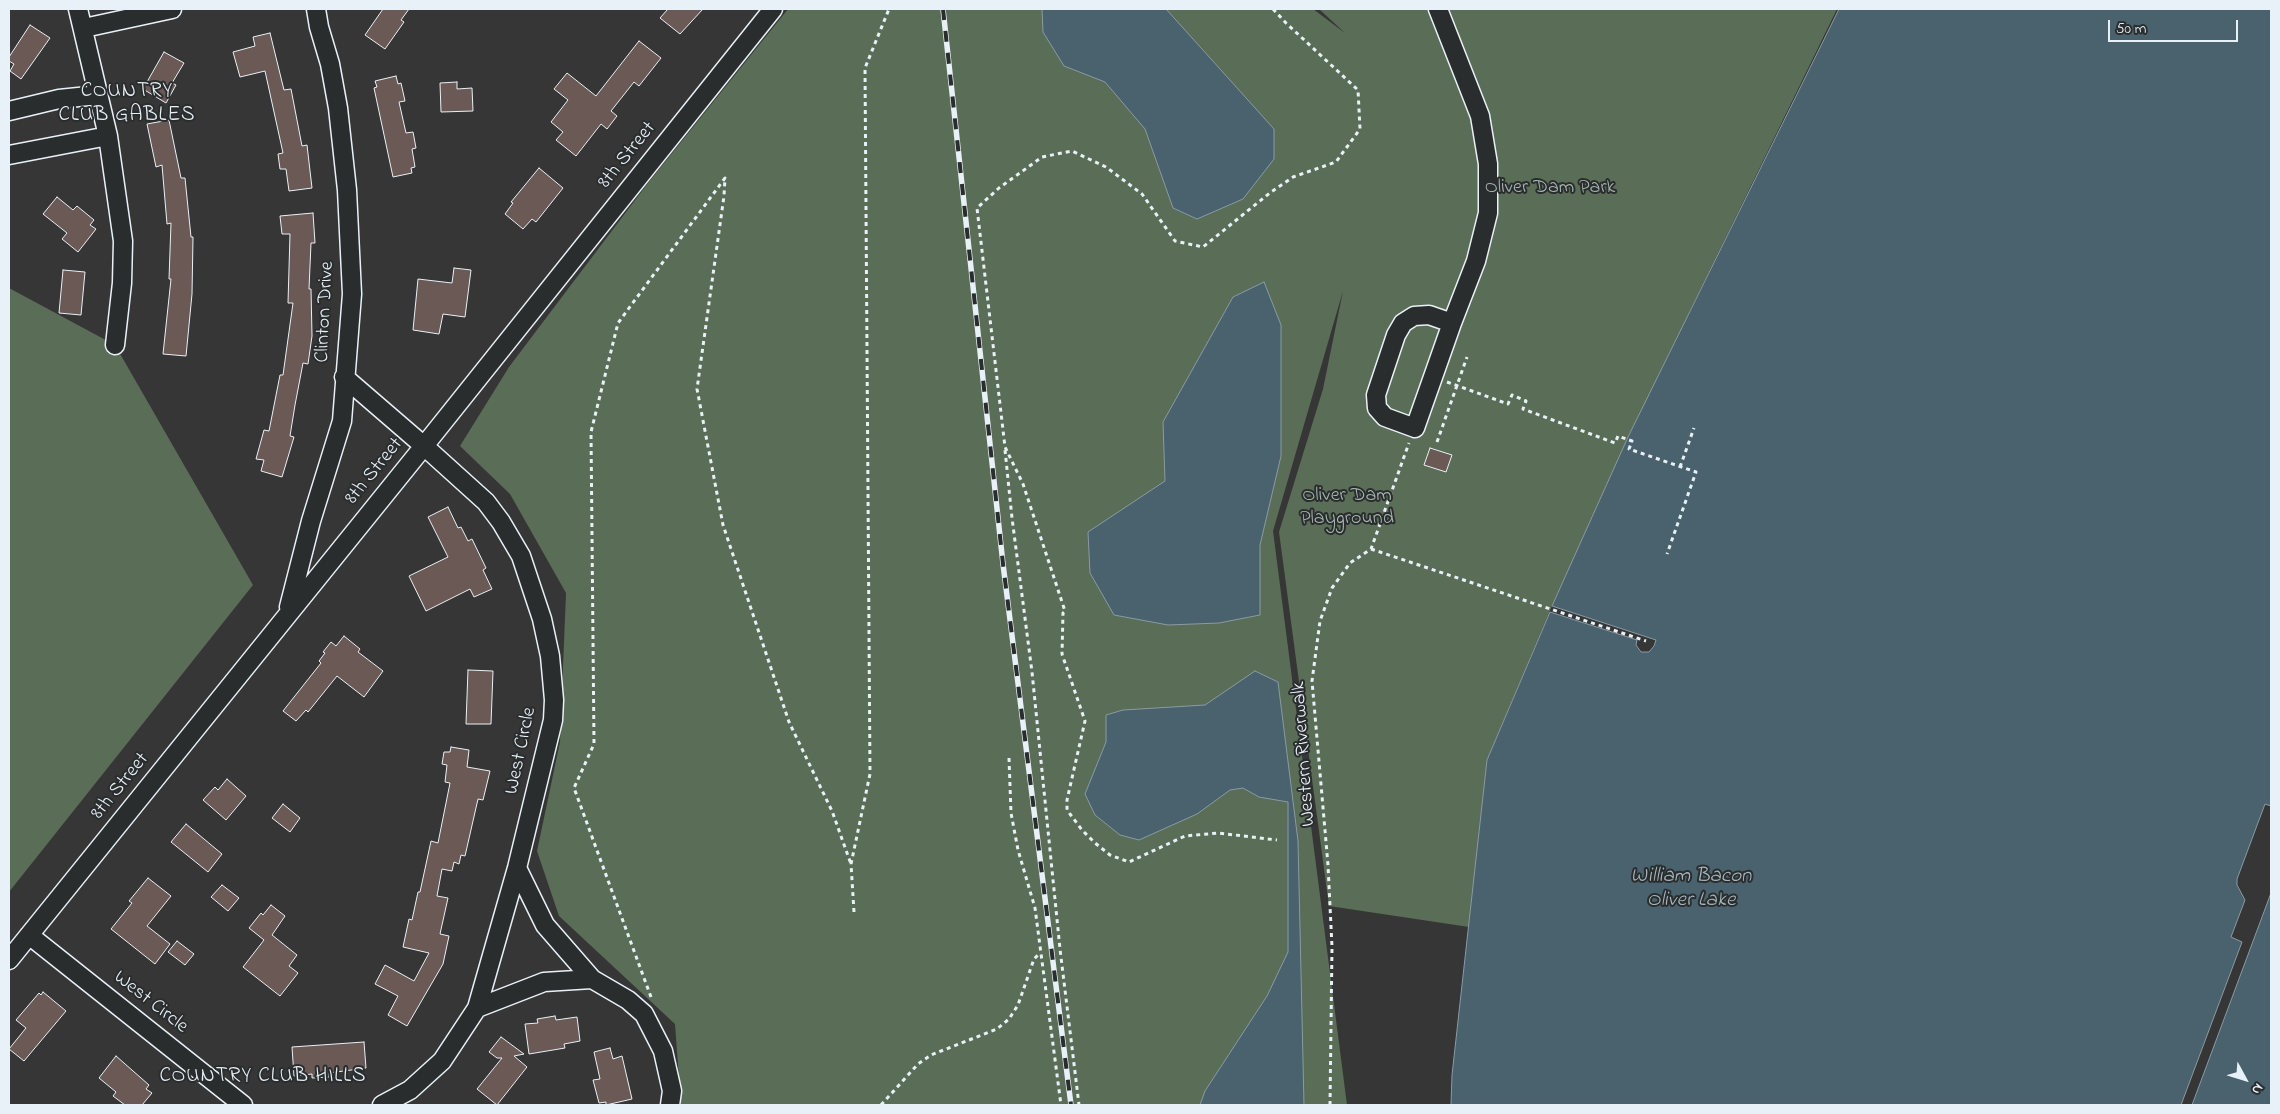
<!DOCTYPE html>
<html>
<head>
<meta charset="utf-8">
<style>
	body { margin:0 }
	#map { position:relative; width:2280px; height:1114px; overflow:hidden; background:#373636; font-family:"Indie Flower",sans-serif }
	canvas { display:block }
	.frame { position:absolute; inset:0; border:10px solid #e8f1f8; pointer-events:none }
	.north { position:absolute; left:2220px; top:1054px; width:50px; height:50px; -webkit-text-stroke:4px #2a2d2e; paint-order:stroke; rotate:129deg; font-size:14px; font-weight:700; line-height:20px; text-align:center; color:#e8f1f8 }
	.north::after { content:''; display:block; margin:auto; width:18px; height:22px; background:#e8f1f8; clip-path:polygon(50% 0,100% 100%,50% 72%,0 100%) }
	.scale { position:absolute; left:2108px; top:20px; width:130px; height:22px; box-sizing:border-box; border:2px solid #e8f1f8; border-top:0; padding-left:6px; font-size:15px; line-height:18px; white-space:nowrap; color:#e8f1f8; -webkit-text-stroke:4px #2a2d2e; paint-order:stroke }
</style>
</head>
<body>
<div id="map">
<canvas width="2280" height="1114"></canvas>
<div class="frame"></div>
<div class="north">N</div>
<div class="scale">50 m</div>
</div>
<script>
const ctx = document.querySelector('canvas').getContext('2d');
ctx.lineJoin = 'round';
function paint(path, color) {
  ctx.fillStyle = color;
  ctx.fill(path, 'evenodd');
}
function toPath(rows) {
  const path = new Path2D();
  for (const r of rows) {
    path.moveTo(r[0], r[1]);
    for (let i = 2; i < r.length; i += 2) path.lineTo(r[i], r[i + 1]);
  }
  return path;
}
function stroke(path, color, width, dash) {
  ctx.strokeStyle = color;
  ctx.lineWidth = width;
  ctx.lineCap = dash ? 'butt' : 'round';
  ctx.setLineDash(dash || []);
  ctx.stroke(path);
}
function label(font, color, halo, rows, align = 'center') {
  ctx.font = font + ' "Indie Flower",sans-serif';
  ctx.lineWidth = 4;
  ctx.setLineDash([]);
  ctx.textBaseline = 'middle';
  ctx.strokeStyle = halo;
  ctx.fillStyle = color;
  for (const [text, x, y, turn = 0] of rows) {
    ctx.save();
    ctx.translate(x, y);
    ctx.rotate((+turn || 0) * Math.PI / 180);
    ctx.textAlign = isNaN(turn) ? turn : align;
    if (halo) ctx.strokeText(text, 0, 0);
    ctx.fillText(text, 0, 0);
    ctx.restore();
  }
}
const green = toPath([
	[788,9,1313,9,1345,33,1319,9,1837,9,1628,438,1552,606,1487,760,1469,927,1329,906,1279,532,1323,389,1343,291,1273,531,1347,1105,681,1105,675,1024,559,916,537,851,560,742,566,593,510,494,460,446,509,367,648,183],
	[9,288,115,345,253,585,9,892]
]);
const water = toPath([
	[1042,9,1166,9,1274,129,1274,159,1243,199,1197,219,1173,208,1145,129,1105,82,1064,66,1043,32,1042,9],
	[1839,9,2271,9,2271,806,2265,804,2237,879,2237,885,2245,900,2231,937,2242,942,2181,1105,1451,1105,1452,1075,1487,760,1550,612,1637,640,1636,645,1641,652,1649,652,1654,646,1656,640,1552,606,1628,437,1839,9],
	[1264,282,1281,325,1281,456,1260,545,1260,615,1219,623,1168,625,1114,615,1090,573,1088,532,1165,481,1163,422,1233,297,1264,282],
	[1255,671,1278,682,1298,841,1304,1105,1200,1105,1205,1091,1267,996,1288,952,1288,802,1259,797,1243,788,1230,790,1197,814,1139,840,1120,835,1095,815,1085,794,1106,742,1106,715,1123,710,1205,705,1255,671],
	[2271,893,2271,1105,2192,1105,2271,893]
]);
const building = toPath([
	[383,9,409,9,401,20,404,22,385,49,365,35,383,9],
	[668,9,703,9,680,34,660,18,668,9],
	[30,25,50,38,21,79,10,71,14,64,9,61,9,57,30,25],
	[270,33,284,90,291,89,302,146,307,145,312,188,289,191,286,169,280,169,278,154,283,153,265,71,240,77,233,52,255,46,253,37,270,33],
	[639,41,661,58,639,86,634,82,611,111,617,116,607,129,601,124,576,156,556,140,563,132,551,122,568,100,554,89,567,73,596,96,639,41],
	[164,52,184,63,172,83,176,85,166,103,143,89,164,52],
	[396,76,398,84,401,83,405,101,399,102,406,133,413,132,416,148,412,149,415,167,411,168,412,173,393,177,374,88,377,87,375,81,396,76],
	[457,82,457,89,472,88,473,111,441,112,440,83,457,82],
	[169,120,181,178,185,178,191,237,193,237,192,294,186,356,163,354,171,279,169,279,171,223,167,224,162,165,156,167,147,124,169,120],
	[539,168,563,188,536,222,532,219,523,229,505,214,513,203,511,202,539,168],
	[57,197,73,210,77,206,94,220,90,225,96,229,78,252,62,239,67,233,43,214,57,197],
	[313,213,315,243,311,243,309,289,311,289,312,336,308,364,303,363,295,405,290,436,294,437,282,477,261,471,264,460,256,459,264,430,269,431,280,375,283,375,293,303,288,303,290,234,282,234,280,216,313,213],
	[454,268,471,270,465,317,443,314,439,334,413,330,418,279,452,283,454,268],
	[63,270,85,272,81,315,59,313,63,270],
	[1430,448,1452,455,1446,472,1424,465,1430,448],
	[448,507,458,528,461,527,468,541,472,539,486,568,483,570,492,589,474,597,470,589,426,611,409,576,448,557,428,517,448,507],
	[344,636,360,649,358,652,383,671,364,697,337,676,308,712,306,710,296,721,283,711,321,663,319,661,325,653,323,652,331,642,336,646,344,636],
	[468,670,493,671,491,724,466,724,468,670],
	[451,747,469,750,467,767,490,771,483,800,478,799,465,856,461,855,459,864,454,862,452,871,442,869,437,896,448,898,440,934,449,936,443,964,407,1026,388,1015,398,996,375,984,385,965,414,981,429,953,403,947,409,919,412,920,418,892,420,892,431,841,438,843,450,783,445,782,447,765,442,764,444,752,450,752,451,747],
	[227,779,246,796,226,820,203,800,215,787,218,790,227,779],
	[283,804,300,818,290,832,272,818,283,804],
	[186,824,222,854,208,872,171,842,186,824],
	[148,878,171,896,147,926,170,944,155,964,111,929,132,903,129,901,148,878],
	[222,885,239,898,228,911,211,897,222,885],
	[271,905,285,916,272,935,297,955,289,966,298,973,280,996,243,967,264,940,249,928,261,913,263,915,271,905],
	[177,941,194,954,185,965,168,952,177,941],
	[43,992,66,1011,24,1061,9,1049,26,1028,16,1020,39,993,41,995,43,992],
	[555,1016,556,1020,577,1017,580,1041,564,1044,565,1048,529,1054,525,1024,538,1023,537,1019,555,1016],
	[501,1037,524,1054,514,1056,527,1067,497,1105,477,1089,502,1058,497,1058,489,1052,501,1037],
	[364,1042,366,1068,329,1073,329,1077,312,1078,312,1074,294,1076,292,1047,364,1042],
	[610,1048,613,1059,622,1056,632,1099,606,1105,606,1102,599,1103,593,1080,600,1079,594,1052,610,1048],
	[116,1056,149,1085,146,1089,152,1093,142,1105,125,1105,113,1096,116,1092,99,1078,116,1056]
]);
const path = toPath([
	[1273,9,1286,23,1358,90,1360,129,1336,162,1293,177,1271,192,1203,247,1175,241,1142,194,1106,167,1072,151,1042,157,999,188,977,208,1005,447,1023,484,1065,611,1063,613,1062,654,1085,721,1067,800,1067,810,1082,830,1095,843,1110,855,1129,862,1185,836,1218,833,1277,840],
	[1447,382,1508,404,1512,395,1526,401,1523,409,1615,443,1618,436,1632,441,1629,449,1696,472,1667,554],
	[1437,442,1467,357],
	[1005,450,1012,518,1032,672,1060,949,1079,1105],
	[1680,467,1694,428],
	[1371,549,1646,641],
	[1009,758,1011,813,1018,850,1035,908,1061,1105],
	[854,912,851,864,870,774,865,68,889,9],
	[651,997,574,788,594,744,591,432,618,323,725,178,724,196,697,389,723,525,789,722,832,811,851,864],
	[881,1105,918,1064,931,1055,997,1029,1009,1019,1018,1005,1034,959,1040,953],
	[1330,1105,1332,947,1328,865,1312,681,1320,621,1332,588,1350,563,1371,549,1409,443]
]);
const minor = toPath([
	[78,9,108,136,123,241,122,283,115,345],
	[1438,9,1480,116,1488,164,1488,213,1476,261,1452,323,1415,428,1385,417,1377,408,1376,395,1396,335,1403,323,1414,316,1429,315,1452,323],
	[84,28,172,9],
	[9,111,59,99,98,95],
	[9,155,108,136],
	[344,377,424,446,486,502,501,522,521,556,542,619,550,656,554,700,553,720,517,868,477,1008,442,1061,410,1090,382,1105],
	[289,607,311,521,342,421,352,294,347,190,338,108,330,64,319,27,316,9],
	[517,868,545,925,592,979],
	[29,935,243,1105],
	[9,960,424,446,773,9],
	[477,1008,544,982,592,979,628,1000,644,1014,663,1051,672,1091,670,1105]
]);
const rail = toPath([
	[943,9,1003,564,1071,1105]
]);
const streetNames = [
	["8th Street",628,156,-51],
	["Clinton Drive",326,312,-87],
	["8th Street",375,472,-51],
	["West Circle",522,751,-78],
	["Western Riverwalk",1305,754,-94],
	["8th Street",121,787,-51],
	["West Circle",150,1003,38]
];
const parkNames = [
	["Oliver Dam Park",1550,189],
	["Oliver Dam",1347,497],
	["Playground",1347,520]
];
const neighbourhoodNames = [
	["COUNTRY",127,93],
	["CLUB GABLES",127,117],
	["COUNTRY CLUB HILLS",263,1078]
];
const waterNames = [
	["William Bacon",1691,878],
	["Oliver Lake",1691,902]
];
paint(green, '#5a6d57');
paint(water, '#49626d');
stroke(water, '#899ba5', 1);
paint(building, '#6a5954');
stroke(building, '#e8f1f8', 1);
stroke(minor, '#e8f1f8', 21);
stroke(path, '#e8f1f8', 3, [4, 4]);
stroke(minor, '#2a2d2e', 18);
stroke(rail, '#e8f1f8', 5.5);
stroke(rail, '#2a2d2e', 4, [11]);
label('20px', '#e8f1f8', '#2a2d2e', streetNames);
label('20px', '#a8b6b0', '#2a2d2e', parkNames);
ctx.letterSpacing = '1px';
label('21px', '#e8f1f8', '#2a2d2e', neighbourhoodNames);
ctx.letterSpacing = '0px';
label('italic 21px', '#a8b8c0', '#2a2d2e', waterNames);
</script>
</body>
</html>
